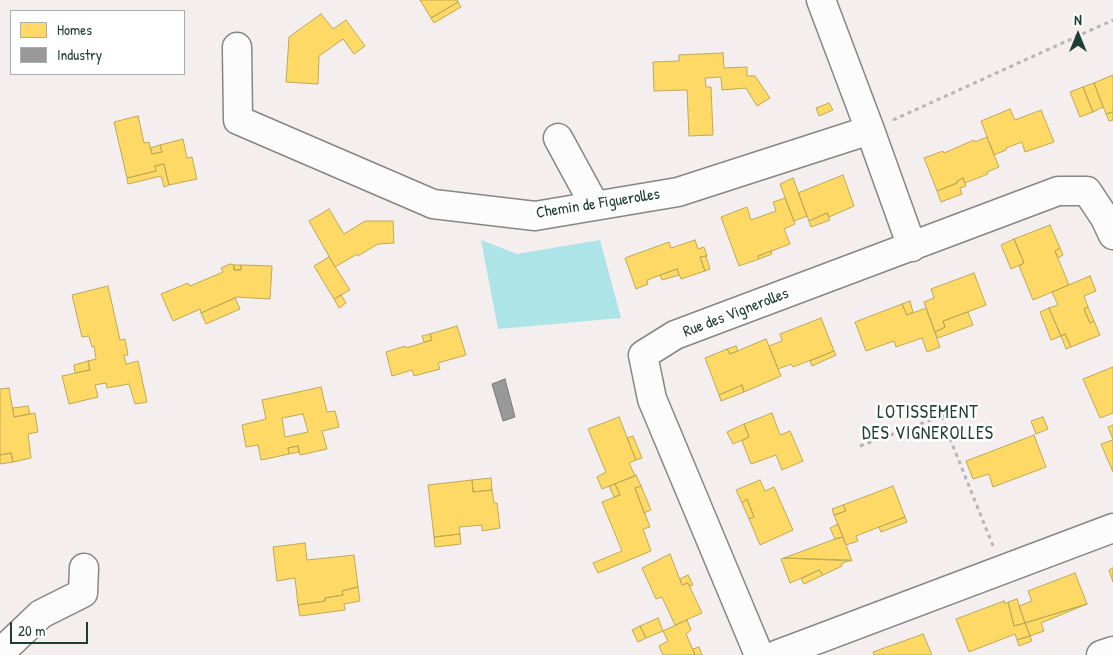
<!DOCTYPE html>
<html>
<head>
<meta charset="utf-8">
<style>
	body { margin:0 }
	#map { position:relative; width:1113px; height:655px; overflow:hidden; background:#f4eeee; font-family:"Patrick Hand",sans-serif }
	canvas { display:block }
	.legend { position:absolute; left:10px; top:10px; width:175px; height:65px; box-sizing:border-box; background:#fff; border:1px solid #a5b1ae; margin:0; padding:6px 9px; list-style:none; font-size:15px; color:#1f3d34 }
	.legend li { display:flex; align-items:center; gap:10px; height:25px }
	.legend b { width:25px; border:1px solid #a5b1ae }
	.north { position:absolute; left:1053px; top:10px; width:50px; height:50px; -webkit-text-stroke:4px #fff; paint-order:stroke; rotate:0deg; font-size:14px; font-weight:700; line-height:20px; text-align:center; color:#1f3d34 }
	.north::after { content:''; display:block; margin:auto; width:18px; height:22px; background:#1f3d34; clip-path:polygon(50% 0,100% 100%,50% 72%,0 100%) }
	.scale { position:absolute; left:10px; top:622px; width:78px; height:22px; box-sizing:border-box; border:2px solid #1f3d34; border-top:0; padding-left:6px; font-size:15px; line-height:18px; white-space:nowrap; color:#1f3d34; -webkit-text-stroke:4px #fff; paint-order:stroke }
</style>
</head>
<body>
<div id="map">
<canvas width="1113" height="655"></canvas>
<ul class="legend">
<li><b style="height:14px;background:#ffd966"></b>Homes</li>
<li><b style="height:14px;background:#999"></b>Industry</li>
</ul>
<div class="north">N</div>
<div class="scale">20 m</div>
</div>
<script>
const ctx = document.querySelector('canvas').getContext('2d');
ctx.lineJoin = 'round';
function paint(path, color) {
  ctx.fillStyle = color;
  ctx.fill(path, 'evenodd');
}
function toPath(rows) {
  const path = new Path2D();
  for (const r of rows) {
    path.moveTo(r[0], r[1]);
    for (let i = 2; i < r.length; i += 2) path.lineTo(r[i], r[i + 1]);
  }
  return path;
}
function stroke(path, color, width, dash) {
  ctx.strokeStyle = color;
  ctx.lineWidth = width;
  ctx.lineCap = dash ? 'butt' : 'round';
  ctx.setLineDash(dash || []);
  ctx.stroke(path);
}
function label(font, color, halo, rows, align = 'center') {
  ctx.font = font + ' "Patrick Hand",sans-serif';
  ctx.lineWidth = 5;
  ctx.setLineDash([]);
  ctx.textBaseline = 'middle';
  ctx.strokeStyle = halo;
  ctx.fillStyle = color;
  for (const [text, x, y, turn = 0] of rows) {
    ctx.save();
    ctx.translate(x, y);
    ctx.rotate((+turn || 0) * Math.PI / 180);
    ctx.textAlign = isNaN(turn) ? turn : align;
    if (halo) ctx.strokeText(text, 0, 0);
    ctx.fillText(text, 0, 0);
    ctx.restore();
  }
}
const water = toPath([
	[481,240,517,254,600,240,621,318,498,329]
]);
const homes = toPath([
	[420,0,457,0,458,2,431,18,420,0],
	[458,2,461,7,434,23,431,18,458,2],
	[321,14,333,29,346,20,365,46,354,54,343,39,319,56,318,84,286,82,289,37,321,14],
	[723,53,724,68,747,67,747,76,755,76,770,98,757,106,746,88,722,90,721,77,705,78,706,87,711,87,713,135,689,136,687,90,654,91,653,62,679,61,679,55,723,53],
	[1113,75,1113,112,1106,114,1094,83,1113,75],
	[1094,83,1103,107,1093,112,1083,87,1094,83],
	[1083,87,1093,112,1080,117,1070,92,1083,87],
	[829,103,833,110,819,116,816,108,829,103],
	[1010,109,1015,120,1041,110,1054,142,1025,152,1022,142,1006,148,1006,150,994,155,981,121,1010,109],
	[1113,112,1113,120,1109,121,1106,114,1113,112],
	[138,116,144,143,149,142,152,154,162,152,160,145,183,139,187,158,192,157,197,179,169,185,164,164,155,166,156,171,127,178,114,122,138,116],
	[987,137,999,167,987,172,988,174,965,183,963,178,957,181,957,183,937,191,924,158,943,151,944,153,974,140,975,142,987,137],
	[160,145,162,152,152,154,150,148,160,145],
	[164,164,169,185,164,187,161,176,128,184,127,178,156,171,155,166,164,164],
	[843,175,854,206,829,217,827,213,809,221,798,193,843,175],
	[793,178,807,216,794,221,780,184,793,178],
	[963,178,966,186,960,188,962,194,941,202,937,191,957,183,957,181,963,178],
	[785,198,795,224,784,229,790,244,758,256,759,259,739,266,721,217,747,207,751,220,776,211,773,202,785,198],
	[329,209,344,234,365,221,393,221,394,243,378,244,358,256,357,254,335,267,309,221,329,209],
	[827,213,830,220,811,227,809,221,827,213],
	[1050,225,1060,248,1055,251,1069,285,1033,300,1019,266,1024,263,1014,239,1050,225],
	[1014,239,1024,263,1011,269,1001,245,1014,239],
	[695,240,698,249,704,247,707,256,700,257,705,271,681,279,677,269,647,280,648,284,636,289,625,258,669,242,671,248,695,240],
	[1060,248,1063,255,1058,258,1055,251,1060,248],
	[771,251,772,254,759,259,758,256,771,251],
	[706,256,710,269,705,271,700,257,706,256],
	[329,257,350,290,334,299,314,266,329,257],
	[230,264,234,265,234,270,241,270,241,265,272,266,270,299,237,297,201,313,200,309,173,321,161,294,188,283,190,286,223,272,221,268,230,264],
	[234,265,241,265,241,270,234,270,234,265],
	[677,269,679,275,662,280,660,275,677,269],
	[974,273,986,305,943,321,945,327,935,332,924,302,934,298,931,289,974,273],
	[1090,276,1096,291,1084,296,1088,307,1084,309,1090,323,1094,321,1100,335,1071,347,1065,334,1061,336,1049,308,1058,305,1052,292,1090,276],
	[108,286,120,340,125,339,128,355,124,355,126,364,138,361,147,402,135,404,129,384,107,388,106,383,95,385,98,397,69,404,62,376,90,370,88,361,96,359,94,346,92,347,89,336,82,337,72,295,108,286],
	[341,295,346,303,339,308,334,299,341,295],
	[235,298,240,309,206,324,201,313,235,298],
	[910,301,913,312,907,315,902,304,910,301],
	[902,304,907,315,926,308,940,347,927,352,922,338,896,347,894,341,866,351,855,322,902,304],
	[1088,307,1094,321,1090,323,1084,309,1088,307],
	[1049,308,1061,336,1051,340,1040,312,1049,308],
	[968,312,973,325,938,338,935,332,945,327,943,321,968,312],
	[821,318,834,351,793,367,791,364,778,369,769,346,782,341,780,334,821,318],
	[457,326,466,355,438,363,440,369,414,376,412,370,392,376,386,352,405,346,406,348,432,340,430,334,457,326],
	[430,334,432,340,424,342,422,336,430,334],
	[1065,334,1071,347,1066,349,1061,336,1065,334],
	[766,339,781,376,744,392,742,385,719,395,705,358,727,349,730,354,766,339],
	[736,346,738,351,730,354,727,349,736,346],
	[834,351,836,355,812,366,810,361,834,351],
	[88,361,90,370,75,373,74,365,88,361],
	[1113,367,1113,413,1100,418,1083,379,1113,367],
	[742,385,744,392,721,401,719,395,742,385],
	[321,387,327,412,335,411,339,427,322,431,327,449,300,455,298,446,288,448,289,454,261,460,258,445,246,447,242,425,266,419,262,400,321,387],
	[303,414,308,432,285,437,282,418,303,414],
	[9,388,14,417,35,413,38,432,28,434,31,458,13,462,11,453,0,455,0,389,9,388],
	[28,406,30,414,14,417,13,408,28,406],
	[772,413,780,435,790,431,803,461,782,470,776,455,751,464,742,441,749,437,744,424,772,413],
	[619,417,636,460,629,463,635,476,602,489,597,477,606,472,588,429,619,417],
	[1043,417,1048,429,1036,434,1031,421,1043,417],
	[744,424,749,437,733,444,727,432,744,424],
	[1113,425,1113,440,1108,427,1113,425],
	[1034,435,1046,467,993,487,989,474,973,479,966,461,1034,435],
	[633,436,642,458,636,460,627,438,633,436],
	[1113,440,1113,472,1101,444,1113,440],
	[298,446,299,452,289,454,288,448,298,446],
	[11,453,13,462,0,464,0,455,11,453],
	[636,475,641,486,635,488,650,527,643,529,651,551,598,573,593,563,622,551,602,502,620,495,615,484,636,475],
	[491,478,492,490,473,492,472,480,491,478],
	[472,480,473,492,492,490,494,503,497,503,500,528,482,531,482,525,459,527,460,534,434,537,428,485,472,480],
	[760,480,765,491,774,487,793,530,760,545,749,519,754,517,747,499,742,503,736,490,760,480],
	[615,484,620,495,614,497,609,486,615,484],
	[641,486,651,510,644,513,635,488,641,486],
	[893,486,905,517,856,536,858,541,846,545,834,515,846,511,843,505,893,486],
	[747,499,754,517,749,519,742,503,747,499],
	[843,505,846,511,834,515,832,509,843,505],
	[905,517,907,522,881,532,879,527,905,517],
	[838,524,843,537,835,539,830,528,838,524],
	[460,534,461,544,435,547,434,537,460,534],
	[843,537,852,561,784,558,835,539,843,537],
	[305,543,307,560,354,555,358,587,342,591,343,595,325,598,325,601,298,605,295,578,277,581,273,547,305,543],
	[670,554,682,585,688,583,702,613,675,625,662,597,656,599,642,568,670,554],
	[784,558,850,560,841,564,842,566,823,575,819,570,790,583,781,559,784,558],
	[1113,568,1113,582,1109,570,1113,568],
	[819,570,823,575,804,584,801,579,819,570],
	[1075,573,1087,604,1025,623,1019,606,1032,601,1028,591,1075,573],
	[688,575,693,585,690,586,688,583,682,585,680,579,688,575],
	[358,587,360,601,344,604,345,610,300,616,298,605,325,601,325,598,343,595,342,591,358,587],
	[1017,599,1025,623,1014,626,1008,602,1017,599],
	[1004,601,1005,604,1008,602,1014,626,1025,623,1030,636,1017,640,1015,634,969,652,956,619,1004,601],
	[1087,604,1041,623,1044,631,1030,636,1025,623,1087,604],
	[658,618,663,631,646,638,640,626,658,618],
	[687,620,691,630,686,634,695,655,663,655,659,646,668,641,663,631,687,620],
	[640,626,646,638,638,642,632,630,640,626],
	[923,634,932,655,874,655,873,652,923,634],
	[1030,636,1032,641,1019,646,1017,640,1030,636],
	[699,647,702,655,695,655,693,649,699,647]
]);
const industry = toPath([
	[505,379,515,417,503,421,492,384,505,379]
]);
const path = toPath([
	[893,120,1113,20],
	[941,416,993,546],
	[860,446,980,402]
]);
const minor = toPath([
	[237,47,238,120,433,204,535,216,678,192,870,130,821,0],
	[870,130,912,247],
	[558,138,595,206],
	[0,653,41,614,83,593,84,568],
	[759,655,652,399,643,355,675,335,1058,191,1087,191,1105,218,1113,235],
	[776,655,1113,528],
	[1101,655,1113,651]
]);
const streetNames = [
	["Chemin de Figuerolles",598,204,-9],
	["Rue des Vignerolles",736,313,-21]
];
const neighbourhoodNames = [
	["LOTISSEMENT",928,413],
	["DES VIGNEROLLES",928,434]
];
paint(water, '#ade4e7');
paint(homes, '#ffd966');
stroke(homes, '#bcaa57', 1);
paint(industry, '#999');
stroke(industry, '#747d7b', 1);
stroke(minor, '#848786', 31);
stroke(path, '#b4b7b6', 3, [4, 4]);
stroke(minor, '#fdfcfc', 28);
label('16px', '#1f3d34', '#fff', streetNames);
ctx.letterSpacing = '1px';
label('18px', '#1f3d34', '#fff', neighbourhoodNames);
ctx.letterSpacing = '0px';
</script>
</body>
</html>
